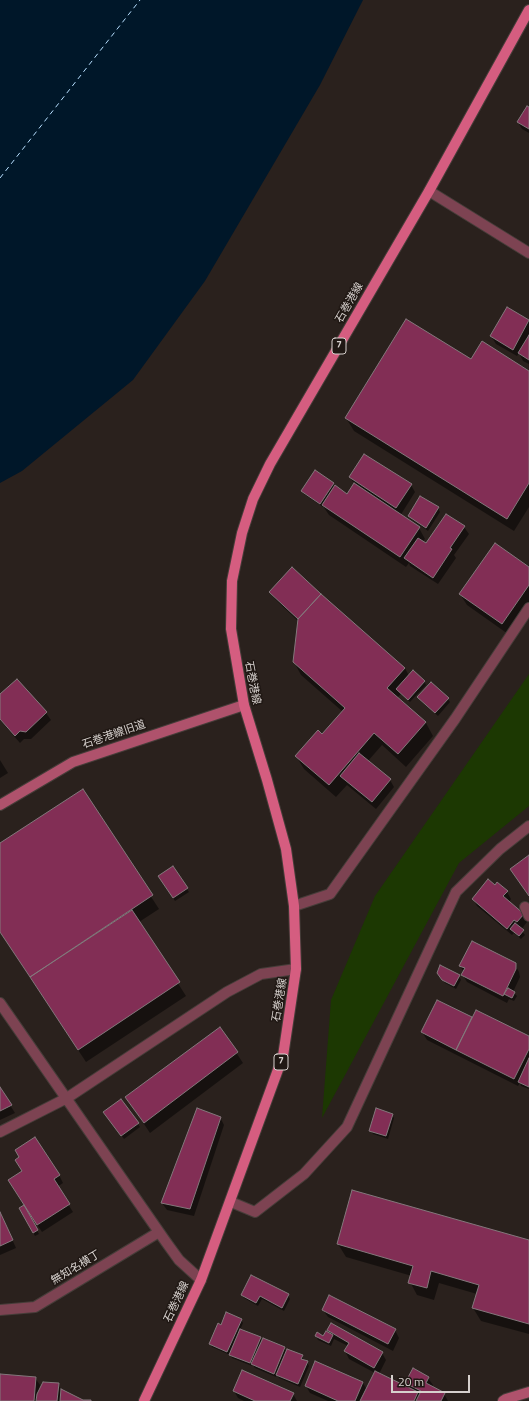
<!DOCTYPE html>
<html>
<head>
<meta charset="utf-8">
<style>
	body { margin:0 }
	#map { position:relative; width:529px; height:1401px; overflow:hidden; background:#2a211d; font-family:"Titillium Web",sans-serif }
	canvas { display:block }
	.scale { position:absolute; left:391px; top:1375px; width:79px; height:18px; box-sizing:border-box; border:2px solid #d6d0cd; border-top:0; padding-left:5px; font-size:12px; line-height:14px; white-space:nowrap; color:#d6d0cd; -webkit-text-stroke:3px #201814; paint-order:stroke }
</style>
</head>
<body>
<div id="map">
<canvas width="529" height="1401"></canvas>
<div class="scale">20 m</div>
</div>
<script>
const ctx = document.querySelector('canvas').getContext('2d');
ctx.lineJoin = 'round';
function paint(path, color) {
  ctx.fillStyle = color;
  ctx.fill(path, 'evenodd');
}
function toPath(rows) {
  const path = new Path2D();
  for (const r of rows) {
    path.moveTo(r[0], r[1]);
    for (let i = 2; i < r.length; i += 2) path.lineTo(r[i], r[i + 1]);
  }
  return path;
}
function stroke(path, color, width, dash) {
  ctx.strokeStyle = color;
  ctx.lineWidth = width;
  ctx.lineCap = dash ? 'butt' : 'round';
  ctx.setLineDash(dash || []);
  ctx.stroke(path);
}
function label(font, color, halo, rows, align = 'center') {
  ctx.font = font + ' "Titillium Web","Noto Sans JP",sans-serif';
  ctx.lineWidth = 3;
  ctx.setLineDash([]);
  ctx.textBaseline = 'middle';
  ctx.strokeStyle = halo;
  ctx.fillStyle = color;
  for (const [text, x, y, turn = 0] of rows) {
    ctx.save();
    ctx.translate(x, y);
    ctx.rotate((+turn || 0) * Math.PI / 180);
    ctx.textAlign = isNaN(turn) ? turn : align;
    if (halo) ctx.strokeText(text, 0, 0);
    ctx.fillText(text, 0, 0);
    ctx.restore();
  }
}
const green = toPath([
	[529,674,529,806,459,863,322,1118,331,1000,375,896]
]);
const water = toPath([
	[0,0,363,0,320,85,205,281,133,380,22,471,0,483]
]);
const shadow = toPath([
	[529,108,529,133,522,129,518,122],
	[507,309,529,321,529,364,523,361,519,353,517,356,496,344,491,336],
	[471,361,529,372,529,507,514,531,354,431,346,418],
	[315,471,347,495,355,485,350,477,411,485,415,492,400,516,419,528,425,539,422,542,426,545,447,515,464,527,469,534,454,555,456,558,438,584,410,566,409,563,406,567,329,515,323,506,323,507,304,494,302,491],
	[438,508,440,512,428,531,411,519,409,516],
	[529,568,529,604,508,634,467,605,460,594],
	[270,592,405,668,409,676,424,681,426,685,410,702,401,694,397,698,426,723,433,736,406,767,382,745,368,761,390,780,394,787,376,809,347,785,336,797,304,769,296,756,322,735,343,712,301,675,294,662,299,622,275,599],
	[16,680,46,713,51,720,31,739,24,739,20,743,0,720,0,696],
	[419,697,448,699,450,702,438,716,421,701],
	[0,760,8,773,0,778],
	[82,790,159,909,139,922,186,996,86,1062,0,932,0,845],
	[161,880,187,889,189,892,175,901],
	[495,886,507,892,511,899,509,902,523,915,527,922,521,930,525,935,521,939,514,933,512,935,477,906,473,899],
	[515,964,519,972,520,977,513,992,517,996,514,1001,509,999,507,1003,467,982,462,974,464,972,460,966],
	[459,976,461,980,456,989,445,983,440,977],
	[438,1001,472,1019,529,1037,529,1089,521,1086,520,1083,518,1086,427,1040,422,1032],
	[220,1028,243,1063,150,1133,126,1097],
	[0,1089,15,1113,0,1120],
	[392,1114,394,1118,388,1139,373,1134,371,1131],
	[106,1115,138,1124,140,1127,124,1139],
	[220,1117,224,1125,194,1216,167,1210,162,1203],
	[23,1171,59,1175,63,1183,57,1187,73,1212,42,1232,13,1188],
	[24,1206,39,1234,35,1236,20,1208],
	[0,1212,16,1248,0,1255],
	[529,1241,529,1334,481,1321,473,1308,477,1294,439,1283,434,1300,417,1295,410,1282,412,1276,346,1257,338,1244],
	[242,1295,288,1295,290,1299,284,1311,262,1299,258,1306,244,1298],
	[323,1310,395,1330,399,1338,393,1351,328,1317],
	[241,1320,243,1323,240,1330,260,1338,262,1342,284,1348,287,1352,302,1356,304,1361,307,1362,309,1366,300,1387,279,1378,277,1375,276,1377,255,1368,252,1364,252,1366,232,1358,230,1355,212,1347,210,1344,221,1326],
	[328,1330,382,1353,386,1360,379,1374,410,1389,406,1383,428,1378,433,1385,432,1387,444,1394,448,1401,328,1401,310,1393,306,1386,316,1362,363,1383,367,1390,375,1373,349,1359,345,1351,348,1346,334,1339,331,1346,318,1340,316,1336,324,1337,331,1334],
	[0,1375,35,1378,40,1385,39,1391,58,1384,61,1390,83,1401,90,1401,0,1401],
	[234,1391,293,1394,297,1401,244,1401,238,1398]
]);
const ferry = toPath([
	[0,178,140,0]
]);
const building = toPath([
	[527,106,529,107,529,129,517,122,527,106],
	[507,307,529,320,513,350,490,336,507,307],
	[406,319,471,359,482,341,529,371,529,483,507,519,345,418,406,319],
	[529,335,529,360,518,353,529,335],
	[364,454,412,484,396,508,349,477,364,454],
	[315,470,334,483,320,504,301,491,315,470],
	[354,483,420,527,400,557,322,505,335,485,347,494,354,483],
	[420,496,439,507,426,528,408,516,420,496],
	[446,514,465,526,450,548,452,549,433,578,404,558,418,538,426,543,446,514],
	[495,543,529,567,529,585,502,624,459,594,495,543],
	[292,567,321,594,298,619,269,592,292,567],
	[321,594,405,668,387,688,426,722,398,754,374,733,329,785,295,756,318,730,322,734,345,708,293,662,298,619,321,594],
	[413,670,425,681,408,700,396,689,413,670],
	[17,679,47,712,26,732,20,731,15,736,0,719,0,694,17,679],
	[431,682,449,698,435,713,417,697,431,682],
	[359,753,391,779,372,802,340,776,359,753],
	[83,789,153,895,30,977,0,932,0,843,83,789],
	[529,855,529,896,510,869,529,855],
	[173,866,188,888,173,898,158,876,173,866],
	[488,879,495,885,497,882,508,891,503,896,524,914,517,922,514,920,507,929,472,899,488,879],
	[132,910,180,982,78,1050,30,977,132,910],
	[515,923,524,930,519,936,510,929,515,923],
	[472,941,516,963,516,969,503,996,461,975,465,968,459,966,472,941],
	[440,965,460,975,454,986,442,980,437,973,440,965],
	[508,988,515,992,512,998,504,994,508,988],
	[437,1000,472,1017,456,1050,421,1032,437,1000],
	[476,1010,529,1036,529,1049,514,1079,456,1050,476,1010],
	[220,1027,238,1052,144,1123,125,1097,220,1027],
	[529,1058,529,1087,518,1082,529,1058],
	[0,1087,12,1105,0,1111,0,1087],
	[121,1099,139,1123,121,1136,103,1112,121,1099],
	[197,1108,221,1117,190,1209,161,1203,197,1108],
	[376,1108,393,1114,386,1136,369,1131,376,1108],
	[35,1137,60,1175,54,1179,70,1204,37,1225,8,1180,22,1171,15,1160,19,1157,15,1150,35,1137],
	[352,1190,529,1240,529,1324,472,1308,479,1285,431,1271,427,1288,408,1283,413,1266,337,1244,352,1190],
	[24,1205,38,1230,33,1233,19,1208,24,1205],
	[0,1212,13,1240,0,1246,0,1212],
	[251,1275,289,1294,282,1308,260,1296,256,1303,241,1295,251,1275],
	[329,1295,396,1329,388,1344,322,1310,329,1295],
	[226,1312,242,1319,227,1352,209,1344,218,1323,221,1325,226,1312],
	[331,1323,383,1352,374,1368,344,1351,349,1343,327,1330,331,1323],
	[240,1329,261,1337,250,1363,229,1355,240,1329],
	[326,1331,333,1335,329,1343,315,1336,317,1332,323,1336,326,1331],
	[263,1338,285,1347,274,1374,251,1364,263,1338],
	[287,1349,303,1355,301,1359,308,1361,298,1384,276,1375,287,1349],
	[315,1361,363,1382,355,1401,338,1401,305,1386,315,1361],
	[413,1368,429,1377,426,1383,445,1393,441,1401,416,1401,421,1391,405,1383,413,1368],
	[242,1370,294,1393,290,1401,255,1401,233,1391,242,1370],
	[375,1371,418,1392,414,1401,360,1401,375,1371],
	[0,1374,36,1377,34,1401,0,1401,0,1374],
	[43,1382,59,1383,57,1401,36,1401,37,1394,43,1382],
	[61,1389,83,1400,91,1400,91,1401,60,1401,61,1389]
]);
const lane = toPath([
	[525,907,529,916]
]);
const street = toPath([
	[429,191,529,253],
	[294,906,330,894,455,719,529,608],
	[0,1003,166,1242,179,1260,201,1280],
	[0,1132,67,1098,227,992,261,974,296,969],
	[231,1202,255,1212,304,1174,347,1127,456,892,500,849,529,826],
	[0,1310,35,1307,159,1232]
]);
const secondary = toPath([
	[0,805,73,762,244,705],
	[503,1401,506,1399,529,1392]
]);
const primary = toPath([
	[144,1401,201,1280,283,1056,296,969,294,906,286,849,267,780,244,705,231,629,232,581,242,533,253,499,270,464,429,191,529,10]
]);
const shields = [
	[339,346,14],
	[281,1062,14]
];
const shieldNames = [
	["7",339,346],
	["7",281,1062]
];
const streetNames = [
	["石巻港線",350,303,-60],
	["石巻港線",252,683,79],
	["石巻港線旧道",114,735,-19],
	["石巻港線",280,1000,-81],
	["無知名横丁",76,1268,-31],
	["石巻港線",177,1302,-65]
];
paint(green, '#1c3802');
paint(water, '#001729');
paint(shadow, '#0007');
stroke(ferry, '#b7dfff', 1, [5, 4]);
paint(building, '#822e55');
stroke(building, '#84787c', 1);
stroke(lane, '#463d39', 12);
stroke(street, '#463d39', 12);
stroke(secondary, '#463d39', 12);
stroke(primary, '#463d39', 12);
stroke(lane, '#7d4352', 10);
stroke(street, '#7d4352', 10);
stroke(secondary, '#af526c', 10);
stroke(primary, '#d55d80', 10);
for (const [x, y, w] of shields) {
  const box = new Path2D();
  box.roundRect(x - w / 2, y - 8, w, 16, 3);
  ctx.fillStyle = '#201814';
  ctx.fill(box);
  stroke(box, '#d6d0cd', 1);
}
label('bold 10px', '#d6d0cd', null, shieldNames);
label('11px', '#d6d0cd', '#201814', streetNames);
</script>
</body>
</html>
